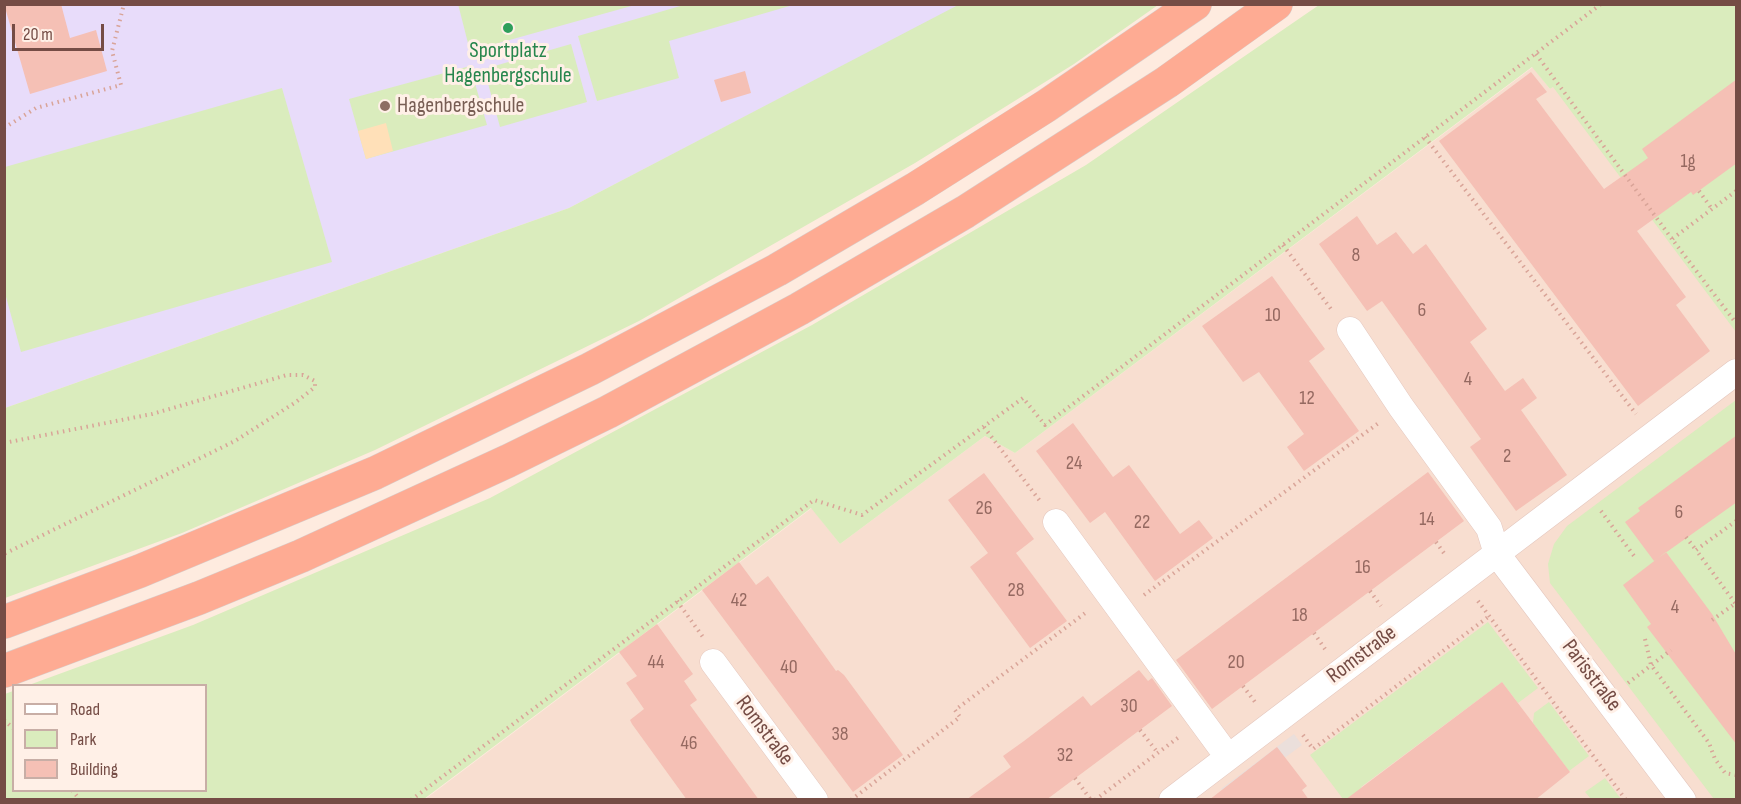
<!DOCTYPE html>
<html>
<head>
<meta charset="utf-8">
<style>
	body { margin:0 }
	#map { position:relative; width:1741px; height:804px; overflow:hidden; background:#feebdf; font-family:"Sofia Sans Condensed",sans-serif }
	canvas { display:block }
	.frame { position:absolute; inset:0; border:6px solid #754c45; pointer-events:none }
	.legend { position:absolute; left:12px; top:684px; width:195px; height:108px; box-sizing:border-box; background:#fff0e7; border:2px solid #c8aea6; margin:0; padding:8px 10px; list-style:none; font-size:18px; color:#754c45 }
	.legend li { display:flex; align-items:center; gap:12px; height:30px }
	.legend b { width:30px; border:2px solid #c8aea6 }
	.scale { position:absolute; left:12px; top:24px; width:92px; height:27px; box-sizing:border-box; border:3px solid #754c45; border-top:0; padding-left:8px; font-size:18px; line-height:21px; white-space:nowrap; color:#754c45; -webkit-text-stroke:4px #fff0e7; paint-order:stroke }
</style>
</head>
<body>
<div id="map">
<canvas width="1741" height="804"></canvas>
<div class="frame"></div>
<ul class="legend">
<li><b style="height:8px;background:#fff"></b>Road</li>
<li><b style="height:16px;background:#daecbd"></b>Park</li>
<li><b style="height:16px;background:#f5c0b5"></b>Building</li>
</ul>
<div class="scale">20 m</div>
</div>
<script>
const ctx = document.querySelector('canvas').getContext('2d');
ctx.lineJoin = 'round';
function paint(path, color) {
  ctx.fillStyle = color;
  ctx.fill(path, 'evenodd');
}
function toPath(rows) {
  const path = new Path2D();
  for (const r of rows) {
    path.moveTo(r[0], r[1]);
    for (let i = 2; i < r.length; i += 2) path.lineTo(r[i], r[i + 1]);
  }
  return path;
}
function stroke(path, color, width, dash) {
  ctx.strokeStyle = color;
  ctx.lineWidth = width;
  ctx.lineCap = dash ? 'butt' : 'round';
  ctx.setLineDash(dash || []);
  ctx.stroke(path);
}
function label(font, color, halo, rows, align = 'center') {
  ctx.font = font + ' "Sofia Sans Condensed",sans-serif';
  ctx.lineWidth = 6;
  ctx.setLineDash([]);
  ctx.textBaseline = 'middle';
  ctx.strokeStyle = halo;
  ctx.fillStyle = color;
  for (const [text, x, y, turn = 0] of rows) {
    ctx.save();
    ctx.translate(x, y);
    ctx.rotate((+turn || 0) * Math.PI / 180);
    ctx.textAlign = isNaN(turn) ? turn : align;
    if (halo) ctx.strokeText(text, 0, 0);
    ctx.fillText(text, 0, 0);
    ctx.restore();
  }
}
const residential = toPath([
	[1659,5,1736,5,1736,799,424,800,812,508,840,544,985,436,1015,453,1533,67,1550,89]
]);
const industrial = toPath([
	[1294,734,1302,745,1229,799,1221,789]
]);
const education = toPath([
	[4,5,960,5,569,208,5,408]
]);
const green = toPath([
	[458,4,635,4,635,5,470,51],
	[687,4,793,5,669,41,679,78,597,101,578,36],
	[960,4,1158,5,1074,64,915,163,639,321,375,450,182,533,5,598,5,408,569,208],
	[1319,5,1736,5,1736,332,1553,87,1550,89,1532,67,1015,453,985,436,840,544,811,508,424,799,5,800,5,694,13,691,14,790,206,790,206,686,29,685,193,625,490,498,812,325,1086,165],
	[571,44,587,102,500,127,484,69],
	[470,66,487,125,366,159,349,99],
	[282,88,332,262,21,352,5,293,5,167],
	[1736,400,1736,799,1714,799,1550,583,1548,564,1554,544,1567,526],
	[1488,622,1538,688,1518,703,1502,682,1361,787,1370,799,1343,799,1310,755],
	[1549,702,1589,756,1569,771,1533,723,1534,713],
	[1605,778,1621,799,1591,799,1585,792]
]);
const sand = toPath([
	[386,123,393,151,366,159,358,131]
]);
const building = toPath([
	[4,4,61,4,70,38,96,30,107,71,30,94],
	[745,71,751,93,721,102,714,80],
	[1531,72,1547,92,1536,99,1604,189,1648,158,1642,149,1737,79,1737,163,1693,195,1691,192,1637,231,1686,297,1676,305,1710,351,1638,406,1439,141],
	[1357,216,1377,245,1396,232,1413,254,1426,244,1487,329,1470,342,1505,391,1523,378,1537,398,1521,410,1567,475,1516,511,1470,447,1481,439,1382,301,1367,311,1319,244],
	[1272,276,1325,349,1309,361,1359,431,1304,471,1287,447,1304,434,1259,372,1243,382,1202,326],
	[1073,423,1113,477,1129,465,1180,534,1199,520,1213,538,1155,581,1105,512,1090,523,1036,451],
	[1737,435,1737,502,1654,561,1625,522,1640,511,1638,508],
	[1428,472,1464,521,1212,709,1176,660],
	[984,473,1034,539,1016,553,1067,621,1030,648,970,567,988,553,948,500],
	[1666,552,1712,614,1737,656,1737,745,1647,627,1651,624,1623,585],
	[739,562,756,585,768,576,836,671,838,670,844,675,903,755,853,792,702,590],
	[657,624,693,674,684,681,697,700,690,705,759,800,687,800,632,724,630,720,644,709,626,683,637,676,619,652],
	[1139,670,1148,681,1152,678,1172,706,1046,800,966,800,1011,767,1003,756,1024,741,1083,696,1091,706],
	[1502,682,1570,772,1535,800,1345,800],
	[1277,747,1307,786,1302,790,1309,800,1209,800]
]);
const path = toPath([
	[1536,54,1672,239],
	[4,128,36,108,121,85,112,51,124,4],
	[1425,137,1636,414],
	[1699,191,1712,209],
	[1736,191,1672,239,1736,323],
	[1283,245,1331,309],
	[984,427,1040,501],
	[4,443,152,414,287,375,303,375,315,381,315,387,296,402,235,441,4,554],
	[1601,511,1634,556],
	[1686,537,1696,550],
	[1436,542,1446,556],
	[1370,591,1381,606],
	[1144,595,1380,422],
	[677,601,703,637],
	[1478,601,1626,800],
	[1735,603,1696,550,1736,521],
	[1712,620,1736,603],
	[1314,633,1325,649],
	[1645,639,1651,665,1709,743,1715,759,1725,773,1736,775],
	[1628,683,1671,650],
	[1243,686,1255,702],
	[4,720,14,729],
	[1140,730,1158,753],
	[1303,735,1313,749,1488,617],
	[1075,778,1091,800],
	[72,790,80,800],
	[411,800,814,500,862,515,1023,398,1045,425,1601,4],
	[851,800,960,717,955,710,1088,611],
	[1095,800,1179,737]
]);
const minor = toPath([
	[1350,330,1401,407,1489,528,1497,554,1683,800],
	[1056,522,1228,757],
	[713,662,815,800],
	[1172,800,1736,372]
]);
const trunk = toPath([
	[4,622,140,571,375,473,590,369,777,270,915,189,1046,106,1195,4],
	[4,671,199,598,301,556,508,461,608,412,799,309,965,212,1167,82,1276,4]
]);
const markers = [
	[508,28,6,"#2e9e5b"],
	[385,106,6,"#8d6e63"]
];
const numberNames = [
	["1g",1688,162],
	["8",1356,256],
	["6",1422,311],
	["10",1273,316],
	["4",1468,380],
	["12",1307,399],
	["2",1507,457],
	["24",1074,464],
	["26",984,509],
	["6",1679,513],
	["14",1427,520],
	["22",1142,523],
	["16",1363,568],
	["28",1016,591],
	["42",739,601],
	["4",1675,608],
	["18",1300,616],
	["44",656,663],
	["20",1236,663],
	["40",789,668],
	["30",1129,707],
	["38",840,735],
	["46",689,744],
	["32",1065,756]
];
const leisureNames = [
	["Sportplatz",508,51],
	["Hagenbergschule",508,76]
];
const educationNames = [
	["Hagenbergschule",397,106]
];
const streetNames = [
	["Romstraße",1362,655,-37],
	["Parisstraße",1591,676,53],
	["Romstraße",764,731,53]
];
paint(residential, '#f8ded0');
paint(industrial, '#ebdfdb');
paint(education, '#e8dcfa');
paint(green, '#daecbd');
paint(sand, '#ffe0b8');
paint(building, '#f5c0b5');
stroke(minor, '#e4c7be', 27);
stroke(trunk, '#d8cdcb', 34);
stroke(path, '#d9a498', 4, [1.5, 4.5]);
stroke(minor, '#fff', 26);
stroke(trunk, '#feab93', 33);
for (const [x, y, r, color] of markers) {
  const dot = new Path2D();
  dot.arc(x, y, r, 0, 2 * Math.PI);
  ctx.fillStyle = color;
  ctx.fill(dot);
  stroke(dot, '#fff0e7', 2);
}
label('20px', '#956961', null, numberNames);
label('22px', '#27864d', '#fff0e7', leisureNames);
label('22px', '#785e54', '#fff0e7', educationNames, 'left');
label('22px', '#754c45', '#fff0e7', streetNames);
</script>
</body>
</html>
